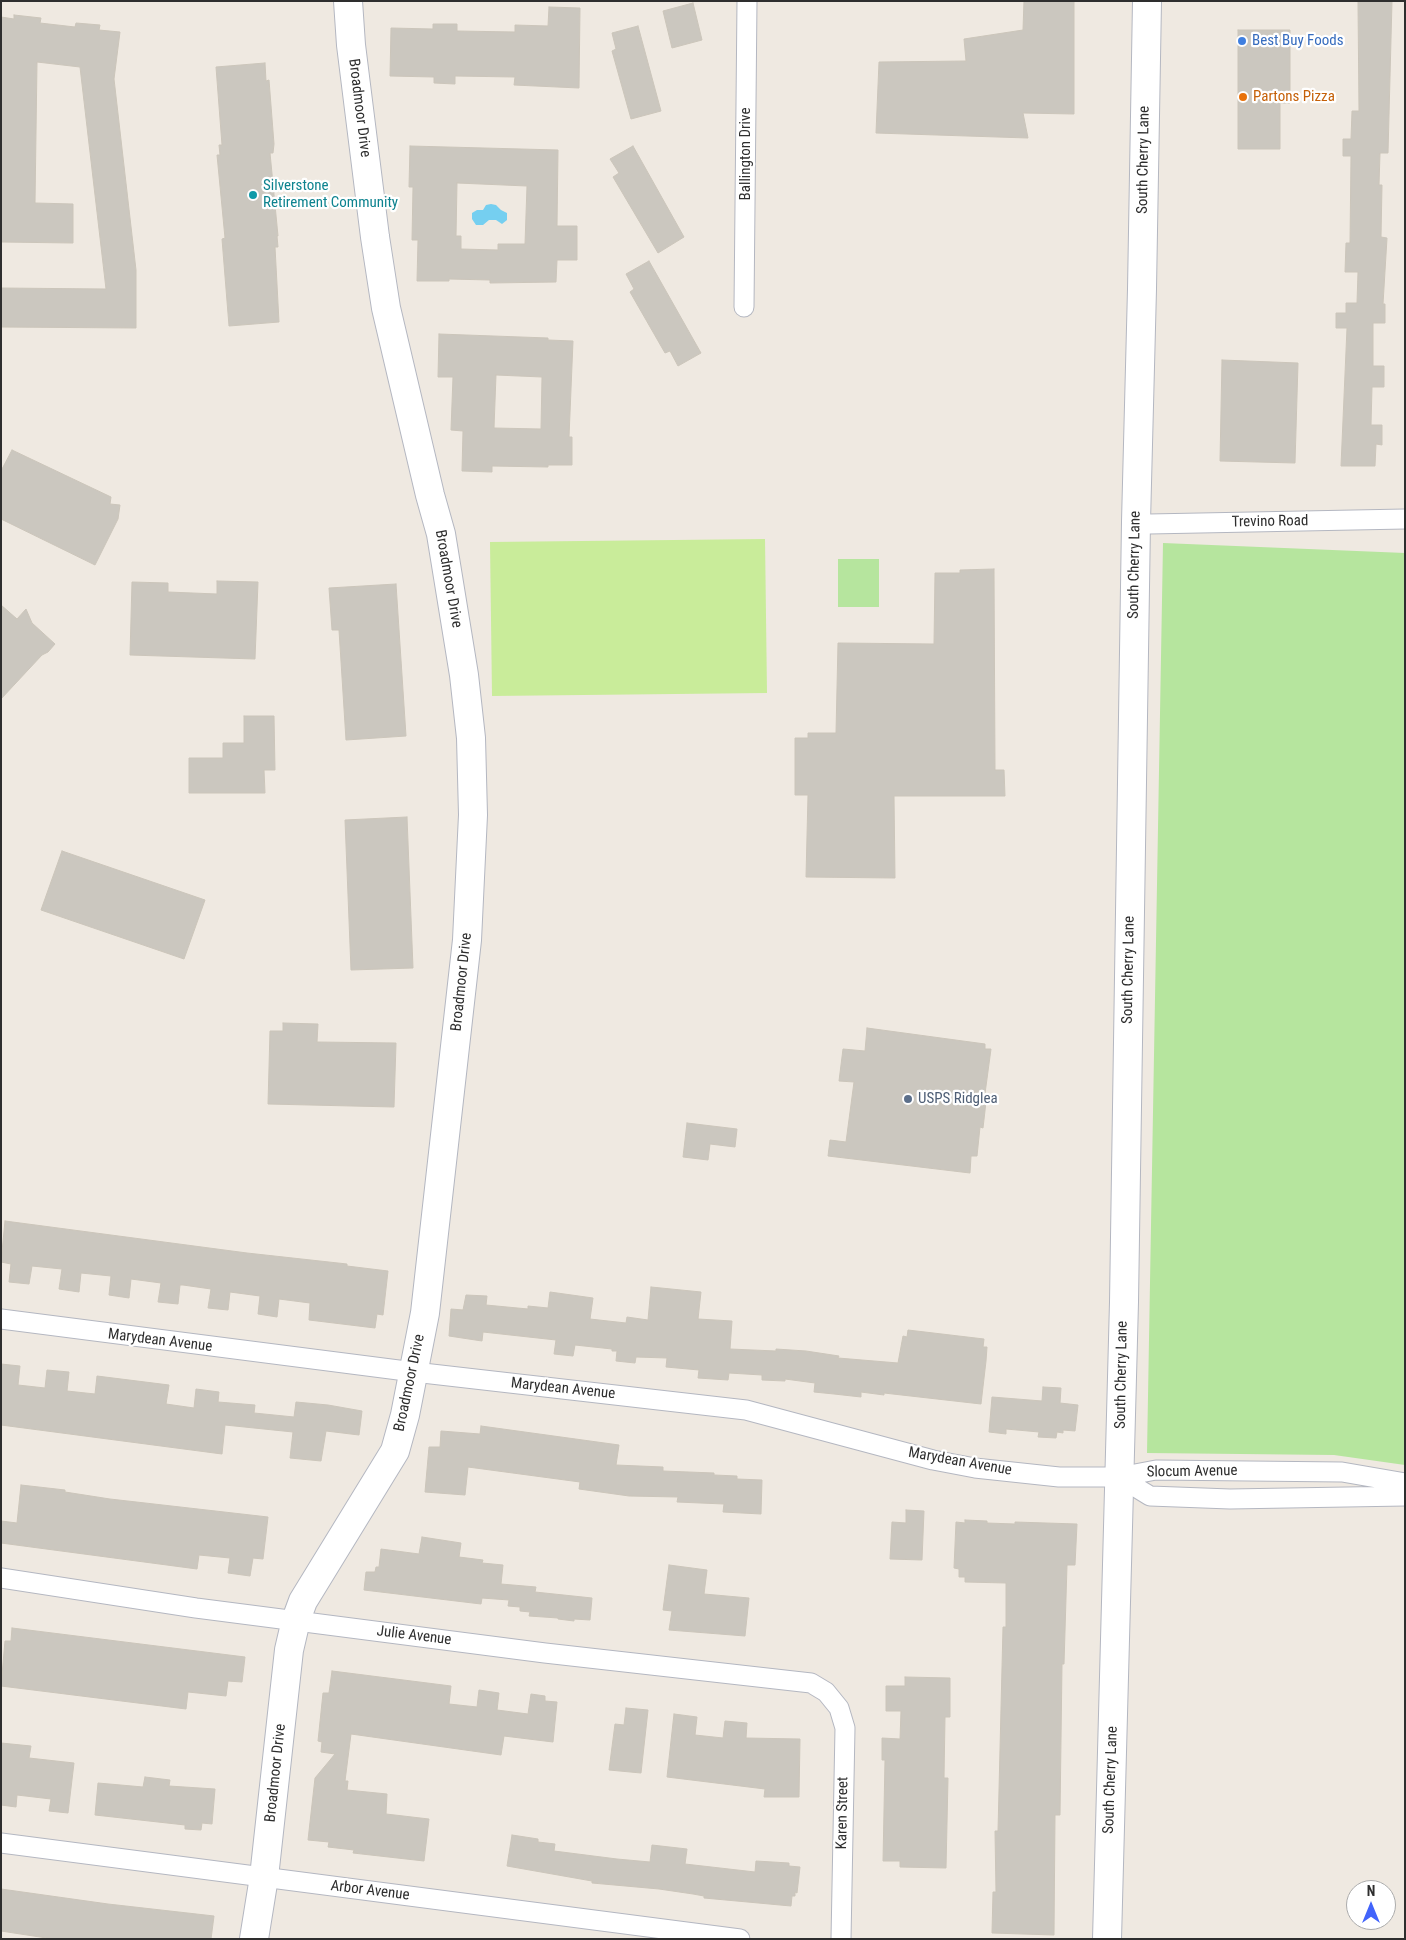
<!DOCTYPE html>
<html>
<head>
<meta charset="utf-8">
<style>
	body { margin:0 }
	#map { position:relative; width:1406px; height:1940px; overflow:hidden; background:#efe9e1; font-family:"Roboto Condensed",sans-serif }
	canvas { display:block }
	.frame { position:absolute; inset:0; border:2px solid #2e2e2e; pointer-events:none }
	.north { position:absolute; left:1346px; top:1880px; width:50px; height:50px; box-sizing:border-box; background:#fff; border:1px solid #ababab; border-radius:50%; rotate:0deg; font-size:14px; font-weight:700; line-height:20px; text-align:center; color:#2e2e2e }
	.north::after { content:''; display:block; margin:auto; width:18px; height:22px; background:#4264fb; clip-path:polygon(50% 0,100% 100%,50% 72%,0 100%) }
</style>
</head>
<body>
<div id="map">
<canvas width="1406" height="1940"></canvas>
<div class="frame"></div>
<div class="north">N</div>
</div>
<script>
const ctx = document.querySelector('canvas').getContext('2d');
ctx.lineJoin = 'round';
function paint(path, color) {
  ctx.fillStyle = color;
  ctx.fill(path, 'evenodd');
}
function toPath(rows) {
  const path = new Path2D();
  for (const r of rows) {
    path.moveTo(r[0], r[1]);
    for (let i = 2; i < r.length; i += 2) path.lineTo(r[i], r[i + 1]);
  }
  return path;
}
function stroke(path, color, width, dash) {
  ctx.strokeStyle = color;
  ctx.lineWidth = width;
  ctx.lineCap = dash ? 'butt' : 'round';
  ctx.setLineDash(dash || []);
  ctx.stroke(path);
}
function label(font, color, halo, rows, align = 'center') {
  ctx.font = font + ' "Roboto Condensed",sans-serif';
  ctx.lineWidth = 4.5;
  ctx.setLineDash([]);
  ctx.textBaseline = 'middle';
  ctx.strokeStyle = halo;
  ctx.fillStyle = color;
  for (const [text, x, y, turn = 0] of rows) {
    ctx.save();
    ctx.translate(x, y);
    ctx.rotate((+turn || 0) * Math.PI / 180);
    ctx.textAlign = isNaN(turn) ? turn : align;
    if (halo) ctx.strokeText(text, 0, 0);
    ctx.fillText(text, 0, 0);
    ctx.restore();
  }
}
const green = toPath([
	[1163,543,1405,553,1405,1465,1334,1455,1147,1453],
	[838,559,879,559,879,607,838,607]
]);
const pitch = toPath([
	[765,539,767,693,492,696,490,542]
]);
const water = toPath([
	[491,204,496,205,501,210,507,213,507,220,502,224,496,220,489,220,483,225,476,225,472,219,472,213,477,210,483,210,486,205]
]);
const building = toPath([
	[1024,1,1074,1,1074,114,1023,113,1028,138,876,133,879,62,966,61,964,39,1023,30,1024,1],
	[1358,1,1392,1,1388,153,1380,153,1379,185,1382,185,1381,237,1387,238,1383,304,1385,304,1385,323,1373,323,1373,366,1384,366,1384,387,1372,387,1371,425,1382,425,1382,445,1376,444,1375,466,1341,466,1347,328,1336,328,1336,313,1346,313,1346,303,1357,303,1358,272,1345,272,1346,243,1350,243,1351,156,1343,156,1343,139,1351,139,1352,111,1359,111,1358,1],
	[693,3,702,40,672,48,663,11,693,3],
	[549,7,580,8,579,88,514,85,515,77,455,76,455,84,434,83,434,77,390,76,391,28,433,29,433,24,457,24,457,31,515,32,515,25,548,26,549,7],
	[14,15,41,18,40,23,75,27,76,23,100,25,99,30,120,32,114,79,136,270,136,328,1,327,1,288,106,289,80,67,37,62,35,203,73,204,73,243,1,242,1,17,14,19,14,15],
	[638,26,661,111,631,119,612,51,616,49,612,33,638,26],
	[1238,30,1290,30,1290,103,1280,103,1280,149,1238,149,1238,30],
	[265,63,266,81,269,80,274,144,273,153,270,153,278,236,277,236,278,247,275,247,279,322,229,326,222,239,225,238,217,155,220,155,219,145,222,145,216,67,265,63],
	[410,146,558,150,557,226,577,226,577,260,557,260,556,282,490,283,490,280,449,279,449,281,417,281,418,240,412,240,413,187,409,187,410,146],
	[457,183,527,186,525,244,498,244,498,250,461,249,461,236,456,236,457,183],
	[633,146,684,237,658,253,613,177,619,173,610,159,633,146],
	[649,261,701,353,678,366,670,351,665,353,630,292,634,289,626,274,649,261],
	[439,334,548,338,548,340,573,341,569,437,572,437,572,465,548,465,548,467,492,466,492,472,462,471,463,431,451,430,453,377,438,377,439,334],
	[496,375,542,377,541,429,494,428,496,375],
	[1222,360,1298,363,1295,463,1220,461,1222,360],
	[12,450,111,497,110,504,120,505,118,519,95,565,1,519,1,471,12,450],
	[994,569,995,770,1004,770,1005,796,894,796,895,878,806,877,808,795,795,795,795,738,808,738,808,733,836,733,838,643,934,644,935,573,960,573,960,570,994,569],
	[217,581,258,582,255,659,130,655,132,582,168,583,168,592,217,594,217,581],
	[396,584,406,736,346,740,339,630,332,630,329,588,396,584],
	[1,605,17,619,26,609,32,623,55,644,48,652,42,655,1,699,1,605],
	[244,716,274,716,275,770,264,770,265,793,189,793,189,758,223,758,223,743,244,743,244,716],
	[407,817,413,968,351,970,345,820,407,817],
	[62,851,205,900,184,959,41,910,62,851],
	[283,1023,318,1024,317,1042,396,1043,394,1107,268,1104,270,1031,283,1031,283,1023],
	[867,1028,985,1044,985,1049,991,1049,984,1101,986,1102,983,1128,980,1127,977,1156,971,1156,970,1173,828,1156,830,1140,846,1142,854,1082,839,1081,843,1049,865,1051,867,1028],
	[687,1123,737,1129,735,1147,710,1144,708,1160,683,1157,687,1123],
	[5,1221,247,1253,347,1264,347,1266,388,1271,383,1315,377,1314,375,1328,309,1320,310,1303,279,1299,277,1317,258,1314,260,1296,230,1292,228,1310,208,1308,211,1289,183,1285,180,1285,178,1304,158,1302,161,1283,131,1279,129,1298,109,1295,111,1276,81,1273,79,1292,59,1289,62,1269,32,1266,29,1284,9,1282,11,1264,1,1262,5,1221],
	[651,1287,701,1292,698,1319,732,1321,730,1349,776,1351,776,1349,806,1351,839,1356,838,1358,898,1363,903,1336,907,1337,908,1330,984,1339,983,1347,987,1347,986,1361,981,1404,884,1393,884,1395,861,1392,861,1397,834,1394,814,1392,815,1383,785,1379,785,1381,762,1380,762,1375,729,1373,728,1380,698,1378,699,1370,666,1367,667,1358,636,1357,635,1363,616,1361,617,1351,612,1351,612,1349,575,1345,573,1356,554,1354,556,1340,483,1332,482,1341,449,1336,451,1309,463,1310,466,1295,487,1296,486,1305,528,1309,528,1306,548,1308,550,1292,593,1298,590,1319,626,1323,627,1317,648,1320,651,1287],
	[1,1364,20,1366,18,1385,45,1388,47,1370,69,1372,67,1391,95,1394,97,1376,169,1385,166,1404,194,1408,196,1389,219,1392,218,1402,255,1405,254,1413,294,1417,296,1402,328,1405,362,1411,359,1435,326,1431,321,1461,290,1458,293,1432,225,1425,222,1454,1,1425,1,1364],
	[1043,1387,1061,1388,1060,1403,1078,1405,1075,1431,1063,1430,1063,1433,1057,1432,1056,1438,1038,1437,1039,1432,1006,1429,1006,1434,989,1432,992,1397,1042,1401,1043,1387],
	[481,1426,619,1445,616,1465,663,1467,663,1471,714,1473,714,1475,737,1476,737,1479,762,1480,761,1514,723,1512,724,1504,677,1502,678,1497,629,1496,579,1489,580,1482,468,1467,465,1495,425,1492,429,1447,440,1447,441,1431,480,1434,481,1426],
	[21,1485,65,1490,65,1492,110,1499,268,1517,263,1559,253,1558,250,1576,228,1573,230,1558,199,1555,197,1569,1,1543,1,1521,17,1523,21,1485],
	[906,1510,924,1511,922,1560,890,1559,892,1522,906,1523,906,1510],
	[965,1520,987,1521,987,1523,1015,1524,1015,1522,1077,1524,1075,1565,1067,1565,1064,1664,1062,1664,1060,1815,1055,1815,1054,1935,992,1933,993,1892,996,1892,995,1831,998,1831,1003,1627,1006,1627,1006,1583,965,1582,965,1577,959,1577,959,1569,954,1568,956,1522,965,1523,965,1520],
	[422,1537,461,1543,459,1557,483,1560,482,1563,503,1565,501,1584,536,1587,535,1592,592,1598,590,1620,574,1619,574,1621,558,1619,558,1618,529,1616,530,1612,520,1611,520,1607,508,1606,509,1600,482,1598,481,1604,364,1590,366,1572,375,1572,376,1567,379,1567,381,1549,419,1554,422,1537],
	[669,1565,707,1570,704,1594,749,1598,745,1636,669,1630,672,1611,663,1610,669,1565],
	[12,1628,245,1657,242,1682,228,1681,226,1696,188,1692,186,1709,1,1686,5,1641,11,1641,12,1628],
	[332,1671,451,1686,449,1704,477,1707,479,1690,499,1693,497,1710,528,1714,531,1694,545,1696,545,1701,557,1702,553,1742,504,1736,501,1755,351,1734,345,1781,348,1781,347,1790,387,1794,386,1814,429,1819,424,1861,353,1853,354,1850,328,1847,329,1842,308,1840,315,1778,335,1754,321,1752,322,1742,318,1741,323,1693,329,1693,332,1671],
	[905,1677,950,1678,950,1717,945,1717,944,1778,948,1778,946,1868,900,1867,900,1861,883,1861,885,1760,882,1760,882,1738,900,1739,901,1711,886,1711,886,1686,905,1686,905,1677],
	[626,1708,648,1710,641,1773,609,1770,615,1724,624,1725,626,1708],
	[674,1714,697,1717,695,1735,723,1738,725,1721,747,1723,746,1738,800,1739,799,1797,764,1797,765,1789,667,1777,674,1714],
	[1,1743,31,1746,29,1758,74,1763,68,1813,49,1811,51,1799,17,1795,16,1807,1,1805,1,1743],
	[145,1777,170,1780,169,1786,215,1789,212,1824,202,1823,201,1830,185,1829,185,1825,95,1815,98,1783,143,1787,145,1777],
	[512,1835,538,1839,538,1842,555,1844,554,1851,617,1859,650,1862,652,1845,687,1849,685,1864,755,1872,756,1861,789,1863,789,1866,800,1867,797,1893,795,1892,795,1896,792,1896,791,1906,704,1898,704,1896,693,1894,659,1889,592,1883,592,1881,507,1866,512,1835],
	[1,1889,108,1904,214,1916,211,1939,53,1939,1,1931,1,1889]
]);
const street = toPath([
	[744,307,747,1],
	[1136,522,1149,524,1405,519],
	[1,1319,414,1372,746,1410,933,1460,975,1468,1059,1477,1119,1477,1156,1470,1342,1472,1405,1483],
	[1119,1477,1150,1496,1230,1499,1405,1496],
	[1,1578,196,1608,545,1653,811,1683,826,1692,839,1708,845,1728,841,1939],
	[1,1843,740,1939]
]);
const secondary = toPath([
	[254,1939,264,1877,289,1650,296,1620,303,1601,395,1451,405,1415,425,1313,467,940,473,815,471,738,464,675,441,534,430,495,386,308,375,237,351,45,348,1],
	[1107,1939,1124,1302,1136,522,1142,289,1147,1]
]);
const markers = [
	[1242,41,5,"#3f7fe0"],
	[1243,97,5,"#e8710a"],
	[253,195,5,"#0f9aa8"],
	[908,1099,5,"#5c6f8a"]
];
const shopNames = [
	["Best Buy Foods",1252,41]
];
const foodNames = [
	["Partons Pizza",1253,97]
];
const streetNames = [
	["Broadmoor Drive",359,108,83],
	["Ballington Drive",746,154,-90],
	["South Cherry Lane",1144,160,-89],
	["Trevino Road",1270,522,-1],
	["South Cherry Lane",1135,565,-89],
	["Broadmoor Drive",448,579,80],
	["South Cherry Lane",1129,970,-89],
	["Broadmoor Drive",462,982,-84],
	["Marydean Avenue",160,1341,7],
	["South Cherry Lane",1122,1375,-89],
	["Broadmoor Drive",410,1383,-78],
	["Marydean Avenue",563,1389,6],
	["Marydean Avenue",960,1462,10],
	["Slocum Avenue",1192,1472,-1],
	["Julie Avenue",414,1636,7],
	["Broadmoor Drive",276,1773,-84],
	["South Cherry Lane",1111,1780,-88],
	["Karen Street",843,1813,-89],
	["Arbor Avenue",370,1891,7]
];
const cultureNames = [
	["Silverstone",263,186],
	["Retirement Community",263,203]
];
const serviceNames = [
	["USPS Ridglea",918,1099]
];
paint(green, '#b6e59e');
paint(pitch, '#c9ec9a');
paint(water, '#75cff0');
paint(building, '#cbc7bf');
stroke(building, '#cbc5ba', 1);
stroke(street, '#b4b7c1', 21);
stroke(secondary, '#b4b7c1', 30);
stroke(street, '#fff', 19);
stroke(secondary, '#fff', 28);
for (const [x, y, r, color] of markers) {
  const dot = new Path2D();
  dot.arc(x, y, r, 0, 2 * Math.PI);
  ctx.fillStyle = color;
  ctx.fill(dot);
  stroke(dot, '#fff', 2);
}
label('15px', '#366cbe', '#fff', shopNames, 'left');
label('15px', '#c56008', '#fff', foodNames, 'left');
label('15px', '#2e2e2e', '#fff', streetNames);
label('15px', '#0d838f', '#fff', cultureNames, 'left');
label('15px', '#4e5e75', '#fff', serviceNames, 'left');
</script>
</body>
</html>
